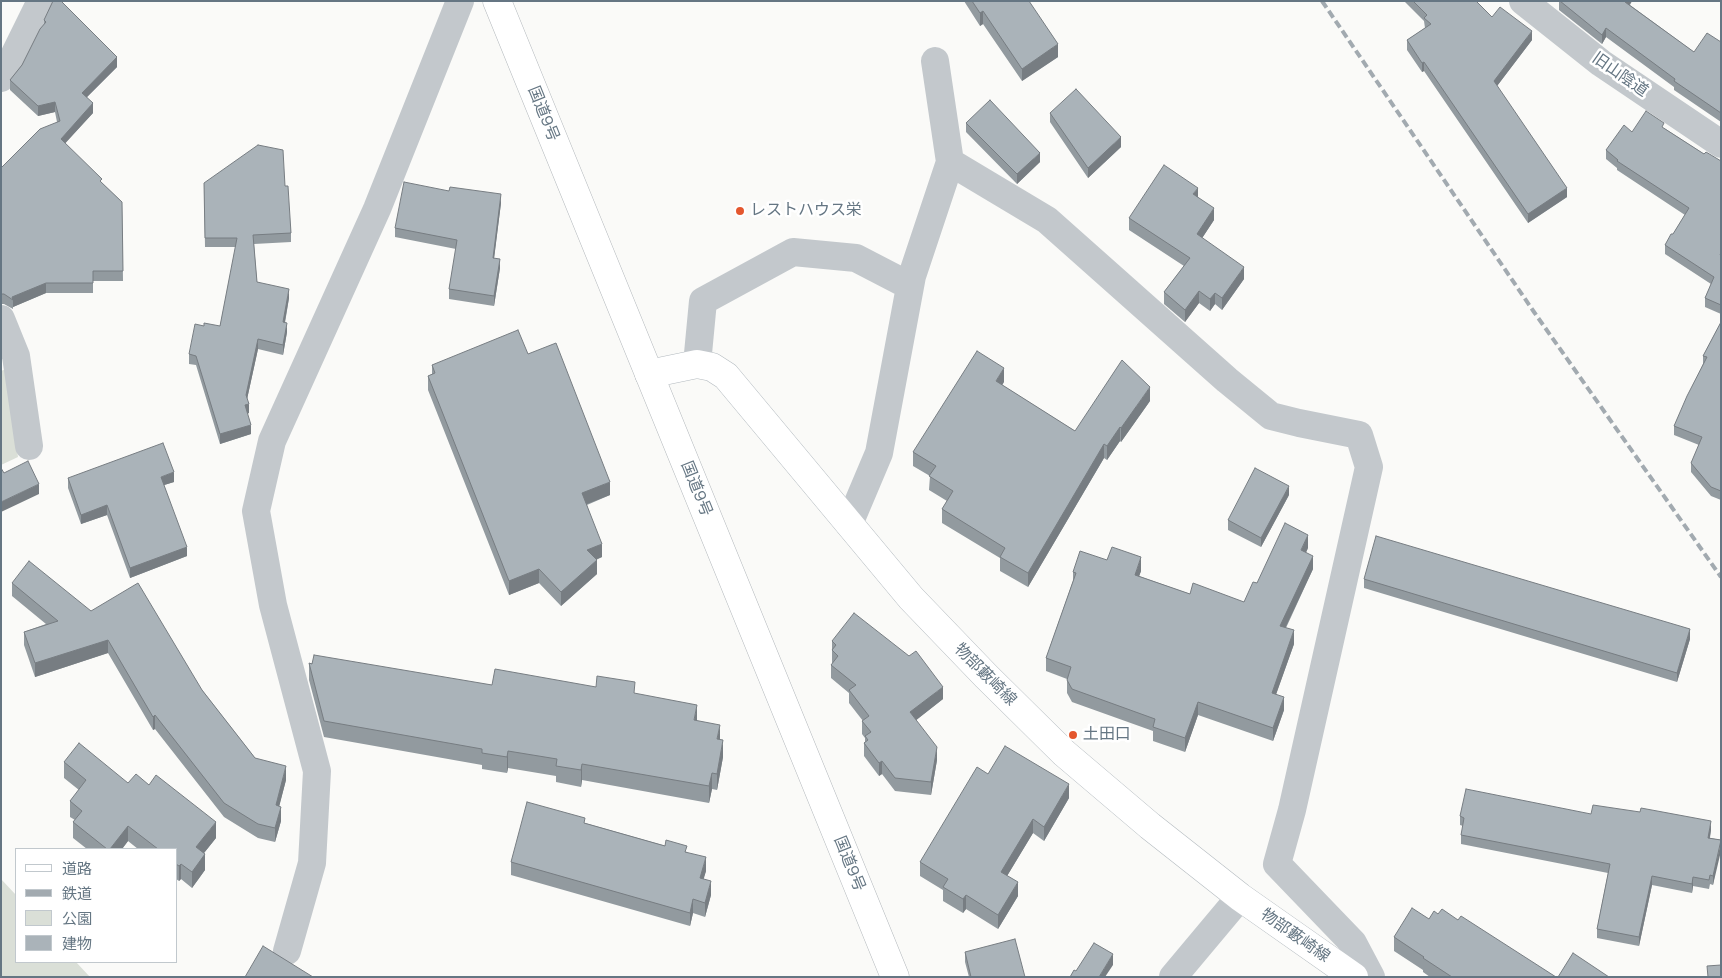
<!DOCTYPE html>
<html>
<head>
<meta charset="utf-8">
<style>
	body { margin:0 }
	#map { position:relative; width:1722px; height:978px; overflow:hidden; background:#fafaf8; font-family:"Space Grotesk","Noto Sans JP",sans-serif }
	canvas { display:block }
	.frame { position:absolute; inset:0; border:2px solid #657683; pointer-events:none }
	.legend { position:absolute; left:15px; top:848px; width:162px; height:115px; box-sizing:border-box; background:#fff; border:1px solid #c1c8cd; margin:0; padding:6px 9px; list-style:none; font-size:15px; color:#657683 }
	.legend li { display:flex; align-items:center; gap:10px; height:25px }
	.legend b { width:25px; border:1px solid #c1c8cd }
</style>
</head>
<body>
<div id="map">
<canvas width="1722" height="978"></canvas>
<div class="frame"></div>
<ul class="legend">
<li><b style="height:6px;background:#fff"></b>道路</li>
<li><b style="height:6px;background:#a2aab0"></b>鉄道</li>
<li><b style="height:14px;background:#dadfd7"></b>公園</li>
<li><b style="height:14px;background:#aab3b9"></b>建物</li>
</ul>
</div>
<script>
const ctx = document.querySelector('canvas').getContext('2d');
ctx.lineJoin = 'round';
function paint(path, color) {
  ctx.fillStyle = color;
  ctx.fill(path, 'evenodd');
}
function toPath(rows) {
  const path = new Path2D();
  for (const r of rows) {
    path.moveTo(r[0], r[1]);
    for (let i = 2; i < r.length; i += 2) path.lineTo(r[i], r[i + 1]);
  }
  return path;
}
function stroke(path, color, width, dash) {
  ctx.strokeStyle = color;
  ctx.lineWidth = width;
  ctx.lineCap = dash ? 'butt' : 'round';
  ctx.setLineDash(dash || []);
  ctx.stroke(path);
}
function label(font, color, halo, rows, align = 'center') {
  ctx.font = font + ' "Space Grotesk","Noto Sans JP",sans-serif';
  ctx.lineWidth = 5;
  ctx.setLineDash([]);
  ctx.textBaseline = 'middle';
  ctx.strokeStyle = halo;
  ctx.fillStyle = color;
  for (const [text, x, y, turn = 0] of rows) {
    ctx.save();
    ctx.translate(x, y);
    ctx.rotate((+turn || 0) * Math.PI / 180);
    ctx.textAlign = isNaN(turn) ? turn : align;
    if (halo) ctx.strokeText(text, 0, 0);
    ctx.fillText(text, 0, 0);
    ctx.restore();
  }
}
const green = toPath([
	[6,369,18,457,1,465,1,371],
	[1,879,16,895,16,962,76,962,90,977,1,977]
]);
const minor = toPath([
	[1523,1,1601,63,1721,144],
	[1,78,8,68,41,1],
	[950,162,1047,220,1227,380,1271,416,1299,423,1359,435,1369,467,1292,810,1277,864,1353,943,1371,977],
	[1,319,16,356,29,446],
	[697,364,703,301,793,252,856,258,910,286],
	[849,524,879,453,912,276,950,162,935,61],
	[287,951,312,863,317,771,273,605,256,511,272,441,377,209,460,1],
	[1173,977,1240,897]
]);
const secondary = toPath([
	[649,374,697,364,712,367,726,376,911,598,986,676,1064,753,1150,826,1240,897,1354,977]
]);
const trunk = toPath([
	[497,1,895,977]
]);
const rail = toPath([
	[1322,1,1534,312,1721,577]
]);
const wall = toPath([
	[964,1,1029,1,1058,57,1022,81,983,24,980,26],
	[1404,1,1476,1,1492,17,1532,40,1497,86,1567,197,1528,223,1424,71,1422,72,1407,50,1407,40,1425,28,1424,21],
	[1559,1,1632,1,1630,5,1694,52,1721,42,1721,122,1674,90,1674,87,1606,37,1602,44,1559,10],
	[44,20,117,67,87,97,93,113,65,143,102,183,122,202,123,281,93,281,93,293,46,293,13,307,13,309,4,304,1,304,1,168,57,122,55,112,38,116,10,90,10,80,22,65,44,25],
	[1050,113,1121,147,1088,178,1050,122],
	[966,123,1040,162,1017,184,966,132],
	[1664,128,1704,154,1721,161,1721,314,1705,307,1705,298,1711,284,1665,254,1665,245,1673,234,1685,215,1617,170,1617,168,1606,159,1606,150],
	[204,183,285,186,291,233,291,242,254,244,257,282,289,298,285,323,287,332,283,355,258,349,247,399,249,413,247,414,251,434,220,444,196,365,189,364,189,354,220,326,236,247,205,247],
	[1198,197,1214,220,1202,238,1244,279,1222,310,1215,304,1210,311,1199,303,1185,322,1164,304,1164,292,1184,266,1129,230,1129,218],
	[501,203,494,258,500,268,494,306,449,299,449,289,456,249,395,237,395,228],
	[1721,322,1721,500,1711,496,1691,472,1691,463,1699,445,1674,435,1674,426,1703,364,1703,356],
	[528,354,610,495,587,505,602,557,596,560,597,574,561,606,539,583,509,595,428,390,428,376,432,374,432,365],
	[1004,382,1002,385,1075,431,1150,401,1121,442,1120,441,1107,460,1104,458,1028,587,1000,571,1000,558,942,523,942,509,947,501,929,490,930,476,913,466,913,452],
	[68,478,174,482,164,485,187,556,130,578,107,515,81,524,68,488],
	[1289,495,1261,547,1228,530,1228,520],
	[1308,548,1306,552,1313,569,1286,628,1294,644,1276,694,1284,710,1273,741,1198,715,1185,752,1153,741,1153,731,1072,702,1067,693,1067,679,1046,671,1046,658,1073,581,1073,572,1141,571,1139,576,1190,594,1244,602,1257,583],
	[1364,579,1690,639,1677,682,1364,588],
	[12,583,91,611,202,690,255,758,286,780,279,806,281,821,275,842,258,838,224,817,155,729,153,730,108,653,35,677,24,645,24,632,46,624,12,596],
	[832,641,943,699,916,720,937,760,931,795,895,791,882,774,879,776,864,756,864,743,865,742,865,738,862,734,862,721,863,721,849,703,849,693,831,678,831,665,832,664],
	[309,663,492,685,635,694,697,721,720,740,723,757,717,790,712,789,709,803,582,780,581,787,556,782,556,776,508,768,507,773,482,769,482,765,324,737,309,680],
	[64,762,128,783,216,838,204,853,205,870,192,888,181,879,179,881,176,879,176,849,138,849,128,841,122,849,87,849,73,838,73,822,75,820,70,817,70,801,79,790,64,778],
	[988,774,1069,798,1044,841,1033,833,1007,876,1018,896,998,929,966,909,963,913,943,901,943,890,920,876,920,862],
	[1591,814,1711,830,1710,838,1721,840,1713,885,1710,884,1709,889,1693,886,1692,893,1652,885,1639,946,1597,938,1597,929,1608,873,1461,844,1461,835,1463,826,1460,825,1460,816],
	[585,823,687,852,706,871,703,879,711,895,705,917,693,913,690,926,511,875,511,862],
	[1438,914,1458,920,1556,977,1430,977,1423,972,1423,970,1394,951,1394,937],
	[965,952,1025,977,969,977,965,962]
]);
const shadedWall = toPath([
	[1626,1,1632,1,1625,11],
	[983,11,983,24,980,26,980,13],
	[1606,28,1606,37,1602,44,1602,35],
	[1532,31,1532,40,1494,90,1494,81],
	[1058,44,1058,57,1022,81,1022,69],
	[117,57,117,67,82,102,82,93],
	[1424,62,1424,71,1422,72,1422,63],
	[55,102,55,112,38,116,38,106],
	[93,103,93,113,61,148,61,139],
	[1121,137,1121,147,1088,178,1088,168],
	[1040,153,1040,162,1017,184,1017,174],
	[1198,188,1198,199,1193,194],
	[1567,188,1567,197,1528,223,1528,214],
	[501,194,501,203,493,267,493,258],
	[1214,208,1214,220,1197,246,1197,234],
	[500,259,500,268,494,306,494,296],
	[1244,267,1244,279,1222,310,1222,298],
	[46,283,46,293,13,307,13,300,12,297],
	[289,289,289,298,283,332,283,322],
	[1199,291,1199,303,1185,322,1185,310],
	[1215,293,1215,304,1210,311,1210,299],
	[287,323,287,332,283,355,283,345],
	[258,339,258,349,246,404,246,395],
	[1004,368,1004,382,996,395,996,381],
	[1150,387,1150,401,1121,442,1121,428],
	[249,404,249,413,245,414,245,405],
	[251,425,251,434,220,444,220,434],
	[1120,427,1120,441,1107,460,1107,446],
	[1104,444,1104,458,1028,587,1028,573],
	[174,472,174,482,161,486,161,477],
	[610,482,610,495,582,506,582,493],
	[39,484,39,494,1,512,1,502],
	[1289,486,1289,495,1261,547,1261,538],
	[107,505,107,515,81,524,81,515],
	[1308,535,1308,548,1301,564,1301,550],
	[602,544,602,557,587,563,587,550],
	[187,547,187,556,130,578,130,568],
	[1313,556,1313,569,1280,639,1280,626],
	[1141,557,1141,571,1135,588,1135,575],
	[597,560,597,574,561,606,561,592],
	[539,569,539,583,509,595,509,581],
	[1690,629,1690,639,1677,682,1677,673],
	[1294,630,1294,644,1272,706,1272,693],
	[108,640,108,653,35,677,35,663],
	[943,687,943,699,910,725,910,712],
	[1284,697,1284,710,1273,741,1273,728],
	[1198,702,1198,715,1185,752,1185,738],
	[697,705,697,721,694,720],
	[155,715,155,729,153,730,153,717],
	[720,725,720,741,717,739],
	[723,740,723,757,717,790,717,774],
	[937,747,937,760,931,795,931,782],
	[508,751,508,768,507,773,507,757],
	[882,761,882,774,879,776,879,763],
	[582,764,582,780,581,787,581,770],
	[286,766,286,780,276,819,276,805],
	[712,773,712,789,709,803,709,786],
	[1069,784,1069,798,1044,841,1044,827],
	[281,807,281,821,275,842,275,828],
	[1033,819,1033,833,1001,886,1001,872],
	[1711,821,1711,830,1708,847,1708,838],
	[216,822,216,838,196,863,196,847],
	[128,826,128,841,122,849,110,849],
	[1721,842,1721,851,1713,885,1713,876],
	[205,854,205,870,192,888,192,872],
	[706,857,706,871,700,892,700,878],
	[181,864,181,879,179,881,179,866],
	[1652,876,1652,885,1639,946,1639,937],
	[1693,877,1693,886,1692,893,1692,884],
	[711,881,711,895,705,917,705,903],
	[1018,882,1018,896,998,929,998,915],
	[966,895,966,909,963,913,963,899],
	[693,899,693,913,690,926,690,913],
	[1113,954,1113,965,1105,977,1099,977]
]);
const building = toPath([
	[53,1,61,1,117,57,82,93,93,103,61,139,102,179,100,181,122,202,123,271,93,271,93,283,46,283,12,297,13,300,4,294,1,294,1,168,40,129,60,121,55,102,38,106,10,80,22,65,40,29,46,22,44,20,53,1],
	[972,1,1029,1,1058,44,1022,69,983,11,980,13,972,1],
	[1413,1,1476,1,1492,17,1500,7,1532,31,1494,81,1567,188,1528,214,1424,62,1422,63,1407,40,1431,24,1424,18,1427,15,1413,1],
	[1560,1,1626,1,1625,2,1694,52,1707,33,1721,42,1721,113,1674,81,1675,79,1606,28,1602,35,1560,1],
	[1076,89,1121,137,1088,168,1050,113,1076,89],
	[990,100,1040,153,1017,174,966,123,990,100],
	[1646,111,1664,123,1662,127,1704,154,1706,152,1721,161,1721,253,1720,255,1721,255,1721,305,1705,298,1714,277,1665,245,1671,234,1673,234,1689,208,1617,161,1618,160,1606,150,1624,125,1632,132,1646,111],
	[258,145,283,150,285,186,288,186,291,233,253,235,257,282,289,289,283,322,287,323,283,345,258,339,246,395,249,404,245,405,251,425,220,434,196,356,189,354,195,324,204,326,204,323,220,326,237,238,205,238,204,183,258,145],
	[1164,165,1198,188,1193,194,1214,208,1197,234,1244,267,1222,298,1215,293,1210,299,1199,291,1185,310,1164,292,1190,258,1129,218,1164,165],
	[404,182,449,191,450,187,501,194,493,258,500,259,494,296,449,289,457,240,395,228,404,182],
	[1721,322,1721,491,1711,487,1691,463,1702,437,1674,426,1687,396,1707,357,1703,356,1721,322],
	[518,330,528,354,556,343,610,482,582,493,602,544,587,550,597,560,561,592,539,569,509,581,428,376,435,373,432,365,518,330],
	[977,351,1004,368,996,381,1075,431,1122,360,1150,387,1121,428,1120,427,1107,446,1104,444,1028,573,1000,557,1005,548,942,509,953,491,929,476,936,466,913,452,977,351],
	[163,443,174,472,161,477,187,547,130,568,107,505,81,515,68,478,163,443],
	[28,461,39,484,1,502,1,468,4,473,28,461],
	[1255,468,1289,486,1261,538,1228,520,1255,468],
	[1285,523,1308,535,1301,550,1313,556,1280,626,1294,630,1272,693,1284,697,1273,728,1198,702,1185,738,1153,727,1155,719,1072,689,1067,680,1071,667,1046,658,1076,573,1073,572,1080,551,1107,560,1112,547,1141,557,1135,575,1190,594,1193,583,1244,602,1253,582,1257,583,1285,523],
	[1376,536,1690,629,1677,673,1364,579,1376,536],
	[29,561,91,611,138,583,202,690,255,758,286,766,276,805,281,807,275,828,258,824,224,803,155,715,153,717,108,640,35,663,24,632,58,621,12,583,29,561],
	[854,613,909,656,916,651,943,687,910,712,937,747,931,782,895,778,882,761,879,763,864,743,868,740,865,736,871,732,862,721,869,716,849,690,856,685,831,665,838,656,832,650,836,645,832,641,854,613],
	[314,655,492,685,495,669,596,687,597,676,635,682,634,693,697,705,694,720,720,725,717,739,723,740,717,774,712,773,709,786,582,764,581,770,556,766,557,759,508,751,507,757,482,753,482,749,324,721,309,663,312,664,314,655],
	[79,743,128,783,136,774,149,785,156,775,216,822,196,847,205,854,192,872,181,864,179,866,176,864,176,849,158,849,128,826,110,849,107,849,73,822,82,811,70,801,86,780,64,762,79,743],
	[1005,746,1069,784,1044,827,1033,819,1001,872,1018,882,998,915,966,895,963,899,943,887,948,879,920,862,977,767,988,774,1005,746],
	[1466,789,1591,814,1593,805,1640,812,1641,808,1711,821,1708,838,1721,840,1713,876,1710,875,1709,880,1693,877,1692,884,1652,876,1639,937,1597,929,1610,864,1461,835,1464,818,1460,816,1466,789],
	[527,802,585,818,584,823,665,846,666,840,687,846,685,852,706,857,700,878,711,881,705,903,693,899,690,913,511,862,527,802],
	[1412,908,1429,919,1434,911,1438,914,1442,909,1458,920,1461,916,1556,977,1452,977,1423,958,1424,957,1394,937,1412,908],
	[1015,939,1025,977,971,977,965,952,1015,939],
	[1094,943,1113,954,1099,977,1070,977,1074,970,1076,971,1094,943],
	[263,946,313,977,245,977,263,946],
	[1573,953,1609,977,1558,977,1573,953],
	[1721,965,1721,977,1708,977,1707,966,1721,965]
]);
const markers = [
	[740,211,5,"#e4572e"],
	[1073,735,5,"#e4572e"]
];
const streetNames = [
	["旧山陰道",1620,75,35],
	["国道9号",543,114,68],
	["国道9号",696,489,68],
	["物部藪崎線",985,675,45],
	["国道9号",849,864,68],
	["物部藪崎線",1295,936,35]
];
const poiNames = [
	["レストハウス栄",750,211],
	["土田口",1083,735]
];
paint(green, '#dadfd7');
stroke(secondary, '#b3babf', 29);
stroke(trunk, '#b4b9bd', 29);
stroke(minor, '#c3c8cc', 28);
stroke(secondary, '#fff', 28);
stroke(trunk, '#fff', 28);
stroke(rail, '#a2aab0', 4, [8, 4]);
paint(wall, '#929a9f');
paint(shadedWall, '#777d82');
paint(building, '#aab3b9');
stroke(building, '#777d82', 1);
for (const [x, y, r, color] of markers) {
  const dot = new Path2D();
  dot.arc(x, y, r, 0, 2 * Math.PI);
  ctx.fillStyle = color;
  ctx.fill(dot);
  stroke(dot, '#fff', 2);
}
label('16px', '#657683', '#fff', streetNames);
label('16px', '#657683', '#fff', poiNames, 'left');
</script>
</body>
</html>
